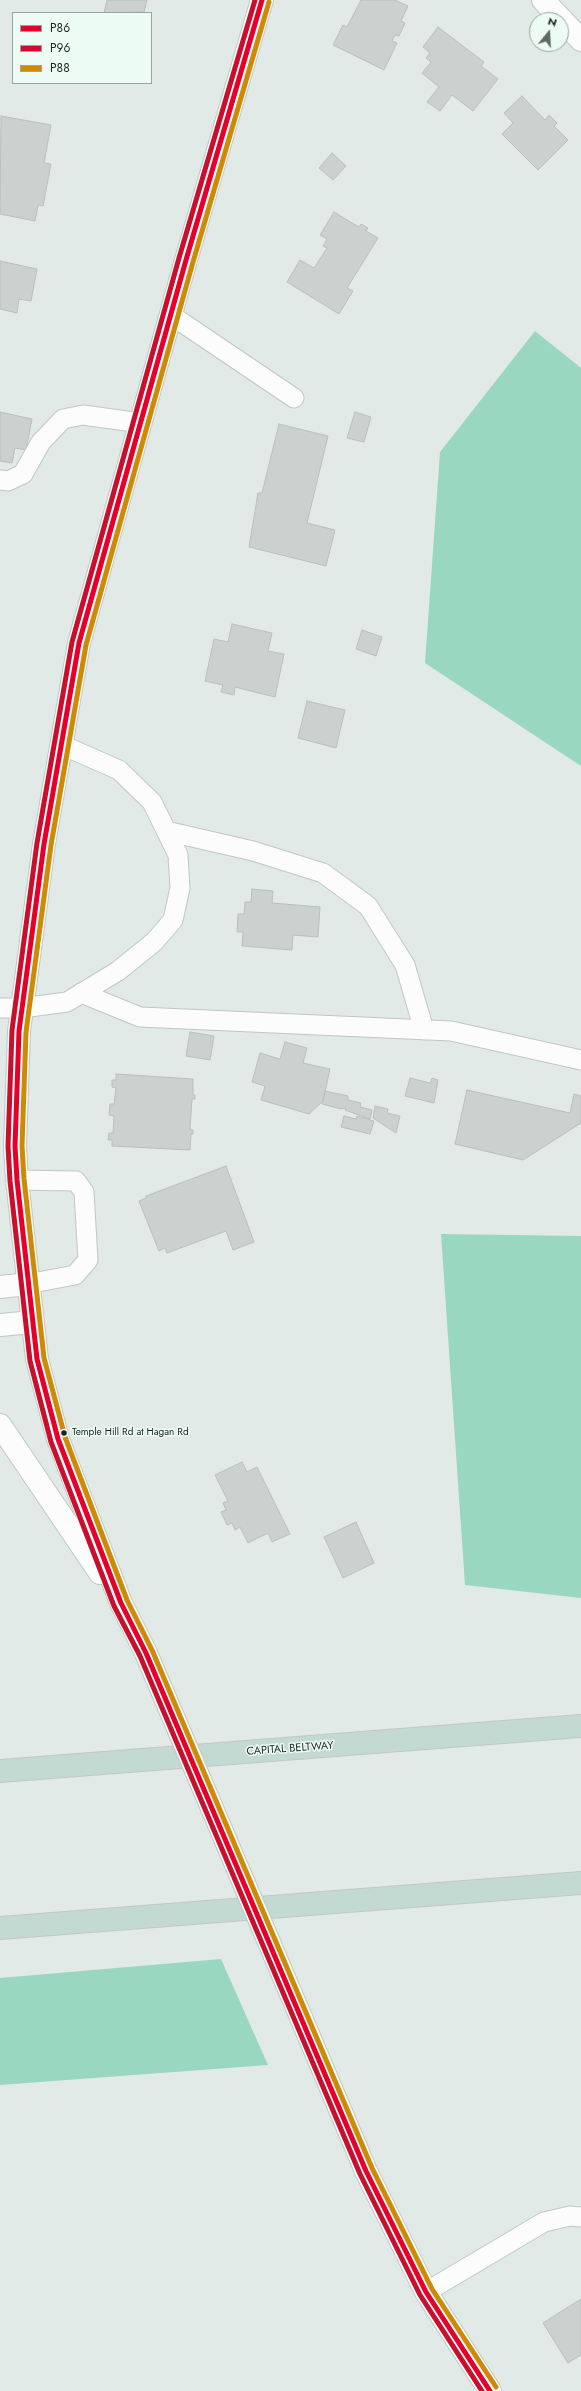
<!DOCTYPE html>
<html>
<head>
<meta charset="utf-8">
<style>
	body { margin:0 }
	#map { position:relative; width:581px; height:2391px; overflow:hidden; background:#e2eae7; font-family:Jost,sans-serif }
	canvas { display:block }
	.legend { position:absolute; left:12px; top:12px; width:140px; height:72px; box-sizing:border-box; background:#ecfcf5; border:1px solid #99a49f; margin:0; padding:5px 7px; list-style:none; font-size:12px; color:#1c211f }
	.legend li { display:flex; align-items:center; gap:8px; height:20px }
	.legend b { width:20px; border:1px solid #99a49f }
	.north { position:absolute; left:529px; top:12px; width:40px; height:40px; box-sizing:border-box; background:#ecfcf5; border:1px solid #99a49f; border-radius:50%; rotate:18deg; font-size:11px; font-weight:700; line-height:16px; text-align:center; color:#1c211f }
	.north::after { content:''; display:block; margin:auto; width:14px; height:18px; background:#616765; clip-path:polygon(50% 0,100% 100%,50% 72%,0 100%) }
</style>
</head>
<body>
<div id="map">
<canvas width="581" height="2391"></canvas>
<ul class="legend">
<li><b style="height:5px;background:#e4002b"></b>P86</li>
<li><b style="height:5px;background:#c8102e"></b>P96</li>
<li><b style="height:5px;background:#cb8b06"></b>P88</li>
</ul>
<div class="north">N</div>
</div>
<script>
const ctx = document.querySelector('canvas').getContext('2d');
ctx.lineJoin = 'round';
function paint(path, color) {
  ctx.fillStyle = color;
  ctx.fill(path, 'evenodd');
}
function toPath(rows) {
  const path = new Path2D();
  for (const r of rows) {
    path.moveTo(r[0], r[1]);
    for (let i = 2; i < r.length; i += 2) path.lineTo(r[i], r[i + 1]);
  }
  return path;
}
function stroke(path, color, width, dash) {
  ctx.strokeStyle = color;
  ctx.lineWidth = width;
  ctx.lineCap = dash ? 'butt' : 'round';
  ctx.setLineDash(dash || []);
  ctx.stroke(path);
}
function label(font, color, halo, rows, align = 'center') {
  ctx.font = font + ' Jost,sans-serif';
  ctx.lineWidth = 3;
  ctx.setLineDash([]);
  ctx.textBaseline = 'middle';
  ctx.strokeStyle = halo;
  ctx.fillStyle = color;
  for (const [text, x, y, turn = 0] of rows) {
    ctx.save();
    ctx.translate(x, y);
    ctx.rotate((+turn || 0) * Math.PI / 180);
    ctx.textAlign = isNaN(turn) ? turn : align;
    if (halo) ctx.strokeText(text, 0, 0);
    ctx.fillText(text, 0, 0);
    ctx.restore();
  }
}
const forest = toPath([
	[535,331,581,368,581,766,425,663,440,452],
	[441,1234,581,1236,581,1598,465,1585],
	[221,1959,268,2065,0,2085,0,1978]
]);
const building = toPath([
	[107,0,147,0,144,12,104,13,107,0],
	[361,0,395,0,408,6,401,21,405,23,399,36,395,35,392,41,397,43,384,70,333,45,343,25,347,27,361,0],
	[438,27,484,62,481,66,498,79,473,111,452,95,440,111,427,102,439,87,422,73,431,62,426,58,430,53,423,47,438,27],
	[522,96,545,120,549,115,557,123,554,126,568,140,538,170,502,134,513,123,504,113,522,96],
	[1,116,51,125,44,163,51,164,43,206,38,205,35,221,0,214,1,116],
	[332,153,346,166,333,180,319,168,332,153],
	[334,212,359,227,361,224,368,228,366,231,378,238,347,288,353,291,339,314,287,282,300,260,314,268,327,248,323,246,327,239,320,235,334,212],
	[0,261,37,269,31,301,19,299,17,313,0,309,0,261],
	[0,412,32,419,26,450,15,448,12,463,0,461,0,412],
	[355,412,371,417,364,442,347,438,355,412],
	[279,424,328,436,307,523,335,530,326,566,249,547,258,493,262,493,279,424],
	[232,624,272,633,268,651,284,654,275,697,235,687,234,695,221,692,223,685,205,681,214,639,228,642,232,624],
	[362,630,382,637,376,656,356,649,362,630],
	[307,701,345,710,336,748,298,738,307,701],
	[252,889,273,891,272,903,320,907,318,937,293,935,292,950,242,946,243,932,237,932,238,914,244,914,245,902,251,902,252,889],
	[190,1032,214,1036,210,1060,186,1056,190,1032],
	[285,1042,307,1048,303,1063,330,1069,323,1101,309,1114,261,1100,265,1086,252,1082,260,1053,280,1059,285,1042],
	[116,1074,193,1079,193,1095,195,1095,195,1099,192,1099,190,1129,193,1130,193,1134,191,1134,190,1150,112,1146,112,1140,108,1140,109,1133,113,1133,114,1116,109,1115,110,1104,114,1104,116,1088,112,1087,112,1080,116,1080,116,1074],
	[410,1078,430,1083,432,1078,438,1080,434,1103,405,1096,410,1078],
	[467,1090,570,1113,574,1094,581,1096,581,1123,523,1160,455,1144,467,1090],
	[325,1091,348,1096,348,1100,361,1103,360,1107,372,1110,370,1119,345,1110,346,1108,341,1109,322,1104,325,1091],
	[375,1106,388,1109,387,1113,400,1116,396,1133,373,1118,375,1106],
	[344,1116,356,1119,357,1116,374,1121,370,1134,341,1127,344,1116],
	[226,1166,254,1242,233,1250,226,1231,167,1253,165,1248,159,1251,139,1201,146,1198,146,1196,226,1166],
	[242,1462,247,1472,257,1467,290,1534,272,1542,268,1533,248,1543,240,1527,235,1530,232,1523,227,1525,221,1512,226,1510,223,1503,228,1501,215,1475,242,1462],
	[356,1522,374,1563,343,1578,324,1537,356,1522],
	[581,2299,581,2355,568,2363,543,2323,581,2299]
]);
const lane = toPath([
	[171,315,294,398],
	[0,480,8,481,23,474,41,442,63,419,83,415,141,423],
	[166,831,253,851,323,873,368,906,405,965,424,1030],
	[81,993,140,1017,451,1031,581,1060],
	[0,1008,22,1008,67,1002,118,971,154,942,173,920,180,888,178,855,152,802,119,770,62,745],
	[17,1180,76,1181,84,1192,88,1260,75,1275,27,1284],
	[426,2292,544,2222,570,2216,581,2217]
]);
const street = toPath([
	[543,0,581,40]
]);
const secondary = toPath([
	[0,1287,27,1284],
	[0,1325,32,1322],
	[0,1425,100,1573],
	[146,1653,121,1603,58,1439,37,1359,17,1180,15,1146,19,1031,44,844,79,643,186,260,262,0],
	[300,2015,366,2171,426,2292,490,2391]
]);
const highway = toPath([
	[0,1771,581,1726],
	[0,1928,581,1883]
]);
const secondaryBridge = toPath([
	[146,1653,300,2015]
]);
const bus1 = toPath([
	[262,0,186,260,79,643,44,844,19,1031,15,1146,17,1180,37,1359,58,1439,121,1603,146,1653,366,2171,426,2292,490,2391]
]);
const bus2 = toPath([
	[255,0,179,258,72,642,37,843,12,1030,8,1146,10,1181,30,1361,51,1442,114,1606,140,1656,360,2174,420,2295,482,2391]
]);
const bus3 = toPath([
	[269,2,193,262,86,645,51,845,26,1032,22,1146,24,1179,44,1358,65,1437,127,1600,152,1650,372,2168,432,2289,496,2387]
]);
const markers = [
	[64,1433,3.5,"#1c211f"]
];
const busNames = [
	["Temple Hill Rd at Hagan Rd",72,1433]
];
const streetNames = [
	["CAPITAL BELTWAY",290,1749,-4]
];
paint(forest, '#99d7c1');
paint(building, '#cad1ce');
stroke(building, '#b9bfbc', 1);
stroke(lane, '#c0c7c4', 21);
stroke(street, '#c0c7c4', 24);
stroke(secondary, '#c0c7c4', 24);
stroke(highway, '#c3c7c5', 24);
stroke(lane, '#fbfcfb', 19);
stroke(street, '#fbfcfb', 22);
stroke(secondary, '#fbfcfb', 22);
stroke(highway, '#c3dad3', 22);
stroke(secondaryBridge, '#c0c7c4', 24, []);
stroke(secondaryBridge, '#fbfcfb', 22);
stroke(bus1, '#e4002b', 5);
stroke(bus2, '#c8102e', 5);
stroke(bus3, '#cb8b06', 5);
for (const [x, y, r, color] of markers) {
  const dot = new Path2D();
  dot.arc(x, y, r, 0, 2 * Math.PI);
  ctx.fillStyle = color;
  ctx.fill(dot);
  stroke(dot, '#ecfcf5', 1.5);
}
label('10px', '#1c211f', '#ecfcf5', busNames, 'left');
label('11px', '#1c211f', '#ecfcf5', streetNames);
</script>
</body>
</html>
